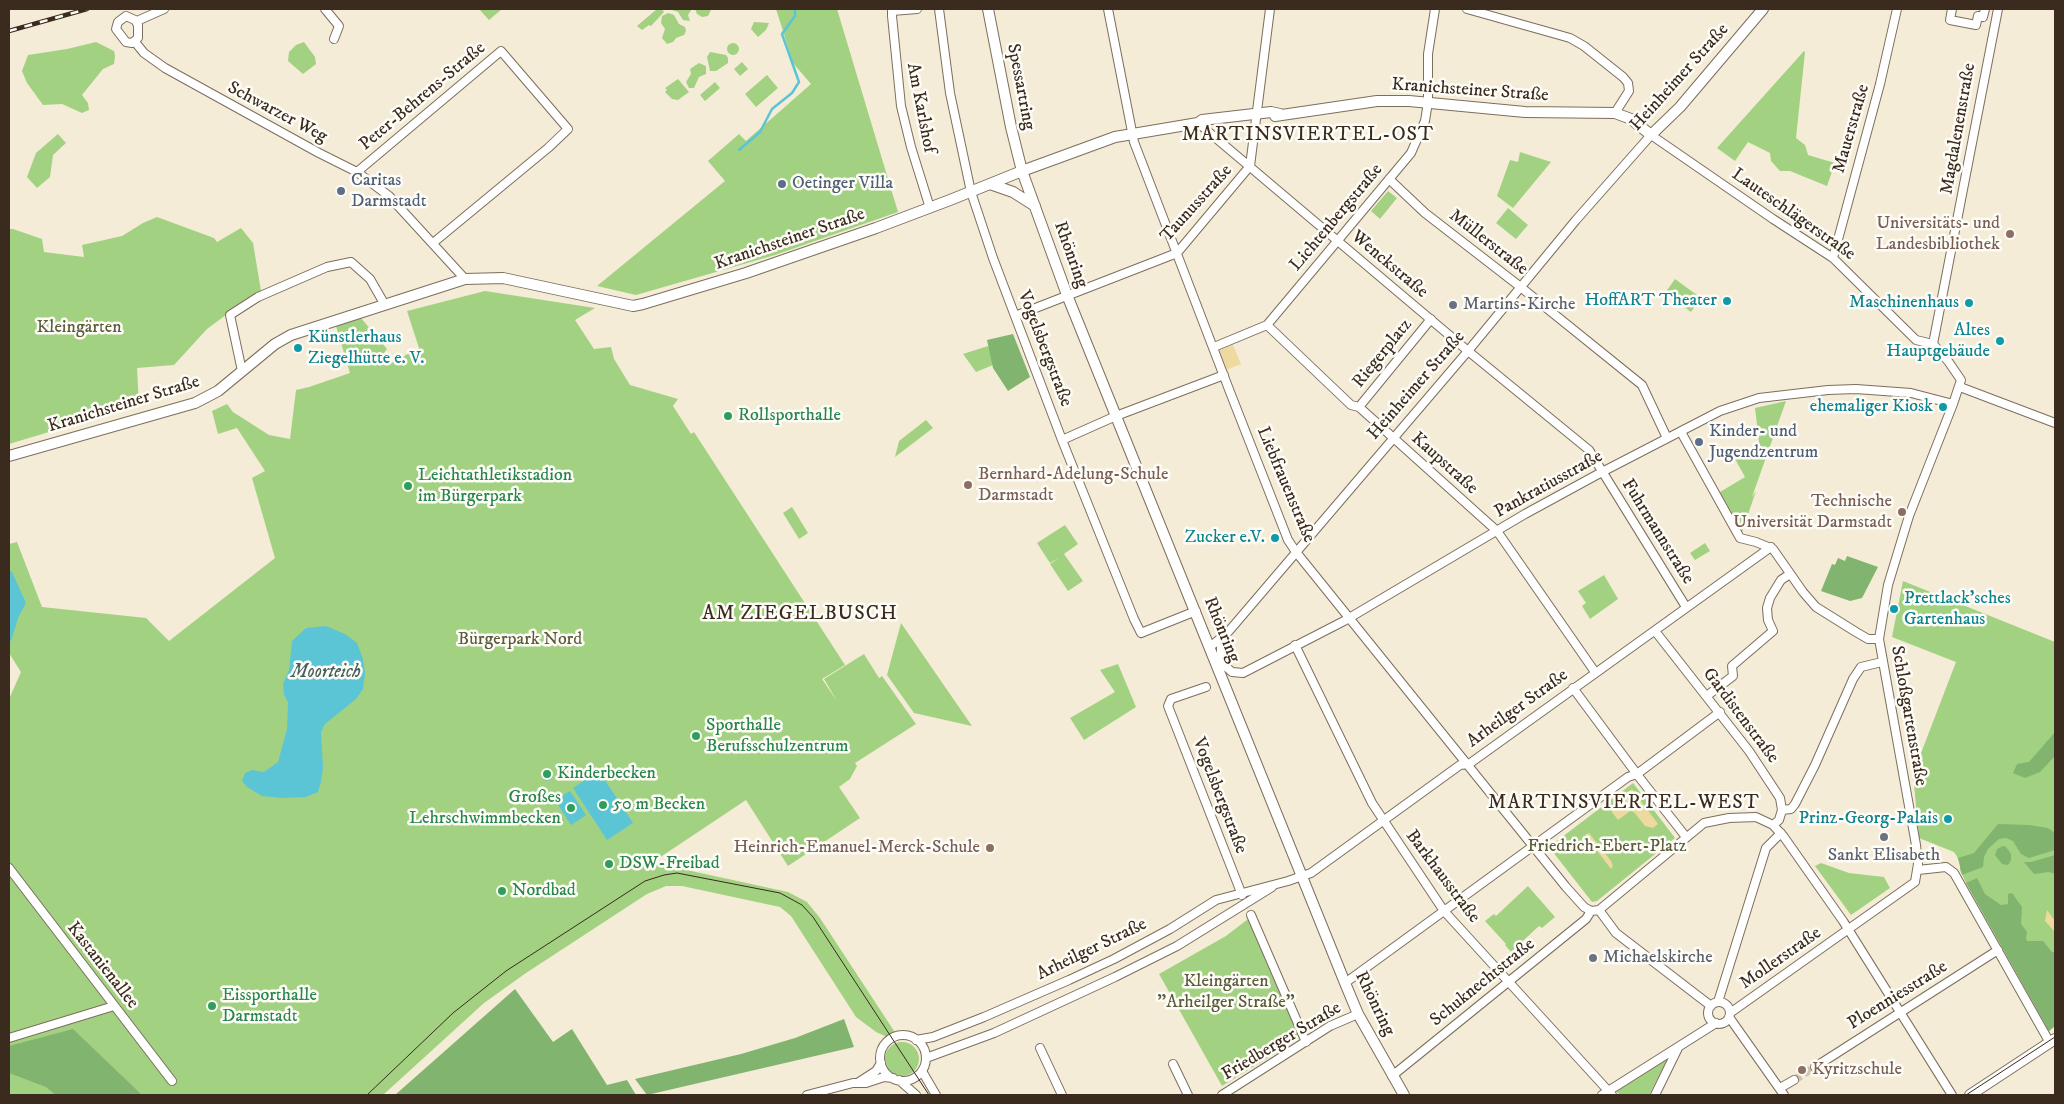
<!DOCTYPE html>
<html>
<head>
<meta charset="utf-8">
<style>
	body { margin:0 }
	#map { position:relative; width:2064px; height:1104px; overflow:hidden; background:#f4ecd6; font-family:"IM FELL DW Pica",serif }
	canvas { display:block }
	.frame { position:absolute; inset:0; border:10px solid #3b2a1e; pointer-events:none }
</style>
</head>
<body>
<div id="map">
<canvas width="2064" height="1104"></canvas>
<div class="frame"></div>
</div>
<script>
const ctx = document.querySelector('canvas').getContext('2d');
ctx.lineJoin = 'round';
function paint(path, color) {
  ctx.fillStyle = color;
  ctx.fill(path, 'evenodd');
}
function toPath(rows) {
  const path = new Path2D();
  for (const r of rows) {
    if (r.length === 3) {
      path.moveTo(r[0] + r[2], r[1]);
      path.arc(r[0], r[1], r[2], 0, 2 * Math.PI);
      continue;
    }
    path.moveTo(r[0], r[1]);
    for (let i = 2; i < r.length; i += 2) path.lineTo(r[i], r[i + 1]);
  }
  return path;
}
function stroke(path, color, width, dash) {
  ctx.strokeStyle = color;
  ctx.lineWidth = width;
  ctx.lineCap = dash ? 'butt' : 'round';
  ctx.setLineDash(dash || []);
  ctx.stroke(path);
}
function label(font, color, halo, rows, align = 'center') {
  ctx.font = font + ' "IM FELL DW Pica",serif';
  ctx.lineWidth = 5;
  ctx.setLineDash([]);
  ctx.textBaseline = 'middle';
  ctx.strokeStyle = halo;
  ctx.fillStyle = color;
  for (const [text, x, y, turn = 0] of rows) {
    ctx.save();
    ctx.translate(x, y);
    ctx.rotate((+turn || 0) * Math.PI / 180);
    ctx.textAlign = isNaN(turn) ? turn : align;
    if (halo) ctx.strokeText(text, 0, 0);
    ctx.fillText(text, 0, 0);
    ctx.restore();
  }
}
const green = toPath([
	[479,9,502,9,489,20],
	[657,9,662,9,664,12,651,26,649,25,642,30,637,26],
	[669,9,692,9,688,15,690,21,683,20,678,12],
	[695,9,710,9,711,10,708,16,702,17,697,14],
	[776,9,837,9,898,212,775,255,636,295,597,286,725,181,708,161,739,134,746,141,811,84,793,63],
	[668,13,674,15,679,24,685,27,686,31,684,35,676,38,673,42,667,44,662,38,665,29,661,23,662,16],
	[754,22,769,23,766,30,758,37,751,29],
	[96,42,114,51,115,56,114,64,103,69,82,95,88,103,89,110,82,113,62,104,43,105,27,83,22,71,28,55,67,49],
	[304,42,315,57,316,64,303,74,288,61,289,52,296,45],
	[733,49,6],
	[1804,51,1805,52,1796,138,1805,145,1808,155,1835,163,1827,186,1790,171,1780,171,1771,161,1770,153,1748,142,1735,161,1717,148],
	[710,52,726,55,728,58,728,63,716,71,710,71,707,57],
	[742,62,748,69,740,76,734,69],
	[699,63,706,66,706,74,699,77,694,88,689,88,686,82,691,74,690,69],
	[767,75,778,88,756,107,745,94],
	[678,79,689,92,678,100,672,99,665,92,667,90,665,88],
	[715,82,720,88,705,101,700,95],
	[58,134,66,143,53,155,50,177,37,188,27,177,36,153],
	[1520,152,1551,162,1513,208,1497,196,1510,160,1518,162],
	[1388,191,1397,198,1380,219,1371,211],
	[1508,208,1528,225,1516,239,1496,223],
	[157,217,214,238,217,242,241,228,253,243,261,291,249,298,207,329,174,365,137,368,139,405,9,444,9,229,13,229,42,239,44,252,84,257,82,245,122,236,143,223],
	[1675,279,1701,298,1691,312,1665,293],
	[485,291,595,308,575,320,594,349,611,347,614,359,630,385,678,399,673,406,691,434,694,432,845,665,822,679,837,701,824,679,864,654,879,678,882,676,916,724,855,763,857,766,850,779,839,787,860,818,788,866,746,800,656,860,659,864,788,892,807,902,820,918,896,1034,887,1037,876,1032,856,1017,791,916,780,907,682,886,666,886,647,894,526,973,484,1003,383,1095,9,1095,9,699,21,672,9,653,9,544,17,542,42,607,146,618,169,641,275,558,252,478,265,471,237,428,218,434,212,411,227,404,233,412,269,435,290,439,296,390,309,387,350,373,336,326,361,318,387,349,384,353,391,363,419,348,407,311],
	[988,346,998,363,976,372,963,354],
	[1786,401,1752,497,1756,491,1742,532,1720,492,1745,477,1735,459,1760,450,1755,408],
	[926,420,933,428,895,457,899,441],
	[792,507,808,533,799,539,783,513],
	[1065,525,1078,544,1064,554,1083,581,1068,591,1050,564,1059,558,1050,563,1037,543],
	[1705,543,1710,551,1695,560,1690,553],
	[1604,575,1618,599,1590,619,1582,606,1586,603,1578,591],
	[1903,581,2055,642,2055,1026,2049,1031,1966,883,1960,870,1960,863,1956,855,1954,852,1919,838,1913,774,1956,662,1892,637],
	[901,623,972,726,914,713,887,675],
	[1118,664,1136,707,1084,740,1070,718,1115,692,1100,670],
	[1633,783,1675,838,1597,901,1592,902,1549,847],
	[1821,863,1849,873,1884,877,1890,888,1851,915,1815,866],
	[1528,886,1555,917,1542,928,1539,926,1511,952,1505,945,1506,944,1485,921,1494,914,1496,916],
	[1248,919,1300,1038,1222,1086,1159,974,1226,936],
	[902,1059,17],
	[1671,1052,1649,1095,1620,1095,1613,1088]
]);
const forest = toPath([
	[1013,334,1030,377,1008,391,993,368,987,340],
	[1847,556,1878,567,1862,598,1850,601,1821,591,1832,564,1835,565,1838,558,1845,561],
	[2055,732,2055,756,2040,772,2025,778,2013,773,2017,764,2029,762],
	[1998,824,2029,825,2048,828,2055,833,2055,850,2029,858,2021,854,2013,841,2006,838,1999,839,1988,849,1984,857,1983,867,1962,875,1958,858,1974,853],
	[2003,846,2006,847,2011,854,2011,860,2008,865,2002,864,1995,855,1997,849],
	[2055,855,2055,874,2049,872,2034,874,2024,862,2031,862],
	[1977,878,1985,894,2001,905,2008,904,2008,894,2012,893,2022,907,2021,924,2027,932,2026,938,2027,941,2043,941,2052,952,2055,952,2055,1026,2049,1031,1966,883],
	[515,989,553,1042,572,1029,607,1085,627,1080,636,1095,395,1095],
	[844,1019,854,1047,647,1095,635,1079,741,1054,795,1038],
	[73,1029,142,1095,56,1095,46,1087,9,1073,9,1046]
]);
const sand = toPath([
	[1233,345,1241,364,1226,370,1218,351],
	[1632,789,1658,824,1653,828,1645,826,1634,812,1630,811,1618,820,1609,808],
	[1589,833,1611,861,1613,866,1611,869,1585,835],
	[2047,910,2055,921,2055,932,2045,921]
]);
const water = toPath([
	[9,571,12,572,26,603,18,618,11,641,9,640],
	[326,626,345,634,357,643,363,659,365,673,363,689,356,699,325,724,321,732,323,768,321,782,318,792,306,797,283,798,262,796,247,787,242,781,245,773,252,770,264,772,278,762,287,729,288,702,284,695,283,684,289,670,292,641,306,628],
	[547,775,5.5],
	[599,771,633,823,607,840,573,788],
	[570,791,586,815,571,825,555,800]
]);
const stream = toPath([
	[739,150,760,132,772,109,792,93,799,82,782,34,795,16,795,9]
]);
const minorTunnel = toPath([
	[1794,1080,1815,1067]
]);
const minor = toPath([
	[325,9,339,26,334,39],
	[917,9,892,11,892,16,901,106,911,147,930,208],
	[939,9,950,93,971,192,993,258,1062,440,1134,619,1141,633,1196,611],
	[1108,9,1134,142,1230,392,1288,540,1296,552,1566,887,1584,907,1591,911,1599,910,1704,823,1729,818,1756,817,1773,825,1784,837,1843,921,1952,1095],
	[1467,9,1570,38,1584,46,1623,77,1628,83,1629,91,1615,113],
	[1952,9,1950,20,1976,25,1978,16,1983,17,1985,9],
	[126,16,135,20,138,25,138,38,132,43,126,42,116,29,118,22,126,16],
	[137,21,164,9],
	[135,42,144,53,165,68,319,153,357,172,389,196,465,279],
	[1198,123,1468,351,1589,450,1686,607],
	[357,172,501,51,568,129,548,148,433,243],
	[1389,179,1425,213,1518,285,1642,385,1667,438],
	[1833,258,1880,84,1897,9],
	[1015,316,1177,253,1250,166,1270,9],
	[1267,325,1351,405,1359,407,1497,531,1595,672],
	[1933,344,1998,9],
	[1214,347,1267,325,1411,153,1425,121,1428,102,1428,54,1435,9],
	[242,371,230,315,258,297,327,267,351,262,370,279,385,305],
	[1960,387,2055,423],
	[1359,407,1431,319],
	[1681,432,1740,538,1756,542,1773,549,1803,592,1816,607,1856,632,1868,639,1879,639],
	[1062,440,1116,416,1224,375],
	[1655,631,1749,751,1780,798,1782,810,1779,820,1773,825],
	[1225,636,1221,644,1221,653,1225,666,1232,672,1243,673,1344,621,1525,514,1602,472,1720,411,1759,398,1828,390,1856,389,1911,393,1953,404,1961,380,1948,361,1933,344],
	[1295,645,1372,803,1444,911,1612,1095],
	[1210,647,1229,631,1468,351,1576,220,1651,135,1773,219,1833,258,1916,340,1933,344],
	[1206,687,1171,699,1168,706,1242,895],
	[1573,688,1639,777,1686,837],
	[1708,695,1733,676,1732,666,1773,631,1768,620,1767,608,1770,598,1781,580,1790,574],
	[1782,810,1791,809,1795,804,1815,765,1853,679,1861,667,1882,662],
	[9,868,172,1081],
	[1918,870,1946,867,1954,873,2050,1043],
	[1599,910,1616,933,1711,1006],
	[1251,915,1306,1042],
	[1345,983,1628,777,1637,774,1720,712],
	[1718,1002,1766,848,1781,833],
	[1719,1013,11],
	[1730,1013,1915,882,1918,864,1916,845,1879,639,1888,585,1909,516,1953,404],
	[1729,1017,1784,1095],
	[903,1058,23],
	[9,1038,114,1006],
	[916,1040,933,1037,984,1017,1069,980,1114,959,1170,929,1216,900,1288,881,1311,873,1460,765,1469,764,1771,547],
	[1040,1048,1062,1095],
	[926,1058,994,1033,1115,977,1177,946,1272,887],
	[1173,1064,1188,1095],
	[1815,1067,1998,950],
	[922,1071,936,1095],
	[1392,1076,1586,919,1591,911],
	[899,1080,916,1095],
	[859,1082,876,1071,881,1063],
	[1780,1088,1794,1080],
	[807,1095,853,1083,866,1083,884,1077,893,1078],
	[1222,1095,1330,1026,1358,1014],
	[1602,1095,1716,1023],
	[1655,1095,1678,1048]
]);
const major = toPath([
	[988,9,1011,127,1022,171,1067,295,1345,983,1358,1014,1404,1095],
	[1275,116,1377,101,1409,101,1525,112,1615,113,1631,119,1651,135,1680,107,1763,9],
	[990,184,1013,192,1035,206],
	[9,456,195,403,218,391,275,344,291,335,465,279,503,278,633,306,643,304,746,273,876,228,950,200,1022,171,1115,137,1198,123,1202,120,1271,112,1280,114],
	[1970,1095,2055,1039]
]);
const tram = toPath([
	[367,1095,453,1013,506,971,645,881,664,875,677,873,780,893,802,905,813,917,929,1095],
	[1966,1095,2055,1037]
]);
const rail = toPath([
	[9,31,87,9]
]);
const markers = [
	[782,184,5,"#5c6f8a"],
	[341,191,5,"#5c6f8a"],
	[2010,234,5,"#8d6e63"],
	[1727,301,5,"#0f9aa8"],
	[1969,303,5,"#0f9aa8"],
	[1453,305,5,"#6b7280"],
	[2000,341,5,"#0f9aa8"],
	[298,348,5,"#0f9aa8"],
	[1943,407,5,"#0f9aa8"],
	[728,416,5,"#2e9e5b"],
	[1699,442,5,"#5c6f8a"],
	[968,485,5,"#8d6e63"],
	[408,486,5,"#2e9e5b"],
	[1902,512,5,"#8d6e63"],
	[1275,538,5,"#0f9aa8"],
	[1894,609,5,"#0f9aa8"],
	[696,736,5,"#2e9e5b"],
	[547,774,5,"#2e9e5b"],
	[603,805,5,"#2e9e5b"],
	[571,808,5,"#2e9e5b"],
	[1948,819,5,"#0f9aa8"],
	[1884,837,5,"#6b7280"],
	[990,848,5,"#8d6e63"],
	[609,864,5,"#2e9e5b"],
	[502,891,5,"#2e9e5b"],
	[1593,958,5,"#6b7280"],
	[212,1006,5,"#2e9e5b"],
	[1802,1070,5,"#8d6e63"]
];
const streetNames = [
	["Heinheimer Straße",1680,78,-48],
	["Spessartring",1020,87,79],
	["Kranichsteiner Straße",1470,91,4],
	["Peter-Behrens-Straße",423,97,-40],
	["Am Karlshof",920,108,79],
	["Schwarzer Weg",277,113,28],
	["Mauerstraße",1852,129,-74],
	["Magdalenenstraße",1959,129,-80],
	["Taunusstraße",1197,204,-48],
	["Lauteschlägerstraße",1793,215,35],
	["Lichtenbergstraße",1337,218,-50],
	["Kranichsteiner Straße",790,240,-19],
	["Müllerstraße",1488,243,38],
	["Rhönring",1070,255,70],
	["Wenckstraße",1389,265,40],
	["Vogelsbergstraße",1044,349,69],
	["Riegerplatz",1383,354,-51],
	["Heinheimer Straße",1417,386,-49],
	["Kranichsteiner Straße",124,405,-17],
	["Kaupstraße",1444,464,42],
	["Liebfrauenstraße",1285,485,67],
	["Pankratiusstraße",1549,485,-29],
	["Fuhrmannstraße",1657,532,58],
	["Rhönring",1221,630,68],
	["Arheilger Straße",1518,709,-36],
	["Gardistenstraße",1740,716,53],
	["Schloßgartenstraße",1908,716,80],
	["Vogelsbergstraße",1219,796,69],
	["Barkhausstraße",1442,877,53],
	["Arheilger Straße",1092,950,-26],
	["Mollerstraße",1781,959,-35],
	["Kastanienallee",102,966,52],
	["Schuknechtstraße",1483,983,-39],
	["Ploenniesstraße",1898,996,-32],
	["Rhönring",1374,1004,64],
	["Friedberger Straße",1282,1042,-31]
];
const serviceNames = [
	["Caritas",351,181],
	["Darmstadt",351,202],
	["Oetinger Villa",792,184],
	["Kinder- und",1709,432],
	["Jugendzentrum",1709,453]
];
const educationNames = [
	["Universitäts- und",2000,224],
	["Landesbibliothek",2000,245],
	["Bernhard-Adelung-Schule",978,475,"left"],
	["Darmstadt",978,496,"left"],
	["Technische",1892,502],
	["Universität Darmstadt",1892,523],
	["Heinrich-Emanuel-Merck-Schule",980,848],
	["Kyritzschule",1812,1070,"left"]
];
const cultureNames = [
	["HoffART Theater",1717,301],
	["Maschinenhaus",1959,303],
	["Altes",1990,331],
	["Hauptgebäude",1990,352],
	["Künstlerhaus",308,338,"left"],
	["Ziegelhütte e. V.",308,359,"left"],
	["ehemaliger Kiosk",1933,407],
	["Zucker e.V.",1265,538],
	["Prettlack'sches",1904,599,"left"],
	["Gartenhaus",1904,620,"left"],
	["Prinz-Georg-Palais",1938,819]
];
const worshipNames = [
	["Martins-Kirche",1463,305],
	["Sankt Elisabeth",1884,856,"center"],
	["Michaelskirche",1603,958]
];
const parkNames = [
	["Kleingärten",79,328],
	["Bürgerpark Nord",520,640],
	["Friedrich-Ebert-Platz",1607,847],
	["Kleingärten",1226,982],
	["\"Arheilger Straße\"",1226,1003]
];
const leisureNames = [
	["Rollsporthalle",738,416],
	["Leichtathletikstadion",418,476],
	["im Bürgerpark",418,497],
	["Sporthalle",706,726],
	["Berufsschulzentrum",706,747],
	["Kinderbecken",557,774],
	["Großes",561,798,"right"],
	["Lehrschwimmbecken",561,819,"right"],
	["50 m Becken",613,805],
	["DSW-Freibad",619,864],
	["Nordbad",512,891],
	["Eissporthalle",222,996],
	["Darmstadt",222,1017]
];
const waterNames = [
	["Moorteich",326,673]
];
const quarterNames = [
	["MARTINSVIERTEL-OST",1308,136],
	["AM ZIEGELBUSCH",800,615],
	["MARTINSVIERTEL-WEST",1624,804]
];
paint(green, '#a2d281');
paint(forest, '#81b46f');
paint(sand, '#eeda9e');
paint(water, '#5bc5d6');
stroke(stream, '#5bc5d6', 2.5);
stroke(minorTunnel, '#cfc5b1', 8, [8, 4]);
stroke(minor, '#7c6e5e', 10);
stroke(major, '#7c6e5e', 12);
stroke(minor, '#fff', 8);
stroke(major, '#fff', 10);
stroke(tram, '#3b2a1e', 1);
stroke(rail, '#3b2a1e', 4.5);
stroke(rail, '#fdfcf7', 2.5, [8]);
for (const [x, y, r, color] of markers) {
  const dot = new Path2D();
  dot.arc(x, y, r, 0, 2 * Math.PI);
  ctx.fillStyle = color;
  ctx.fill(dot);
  stroke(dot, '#fdfcf7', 2);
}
label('18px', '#3b2a1e', '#fdfcf7', streetNames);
label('18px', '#4e5e75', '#fdfcf7', serviceNames, 'left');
label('18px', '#785e54', '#fdfcf7', educationNames, 'right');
label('18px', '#0d838f', '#fdfcf7', cultureNames, 'right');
label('18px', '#5b616d', '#fdfcf7', worshipNames, 'left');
label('18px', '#5a5c3c', '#fdfcf7', parkNames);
label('18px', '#27864d', '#fdfcf7', leisureNames, 'left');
label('italic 19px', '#46605e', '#fdfcf7', waterNames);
ctx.letterSpacing = '1px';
label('20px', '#3b2a1e', '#fdfcf7', quarterNames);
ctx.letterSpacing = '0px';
</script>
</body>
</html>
